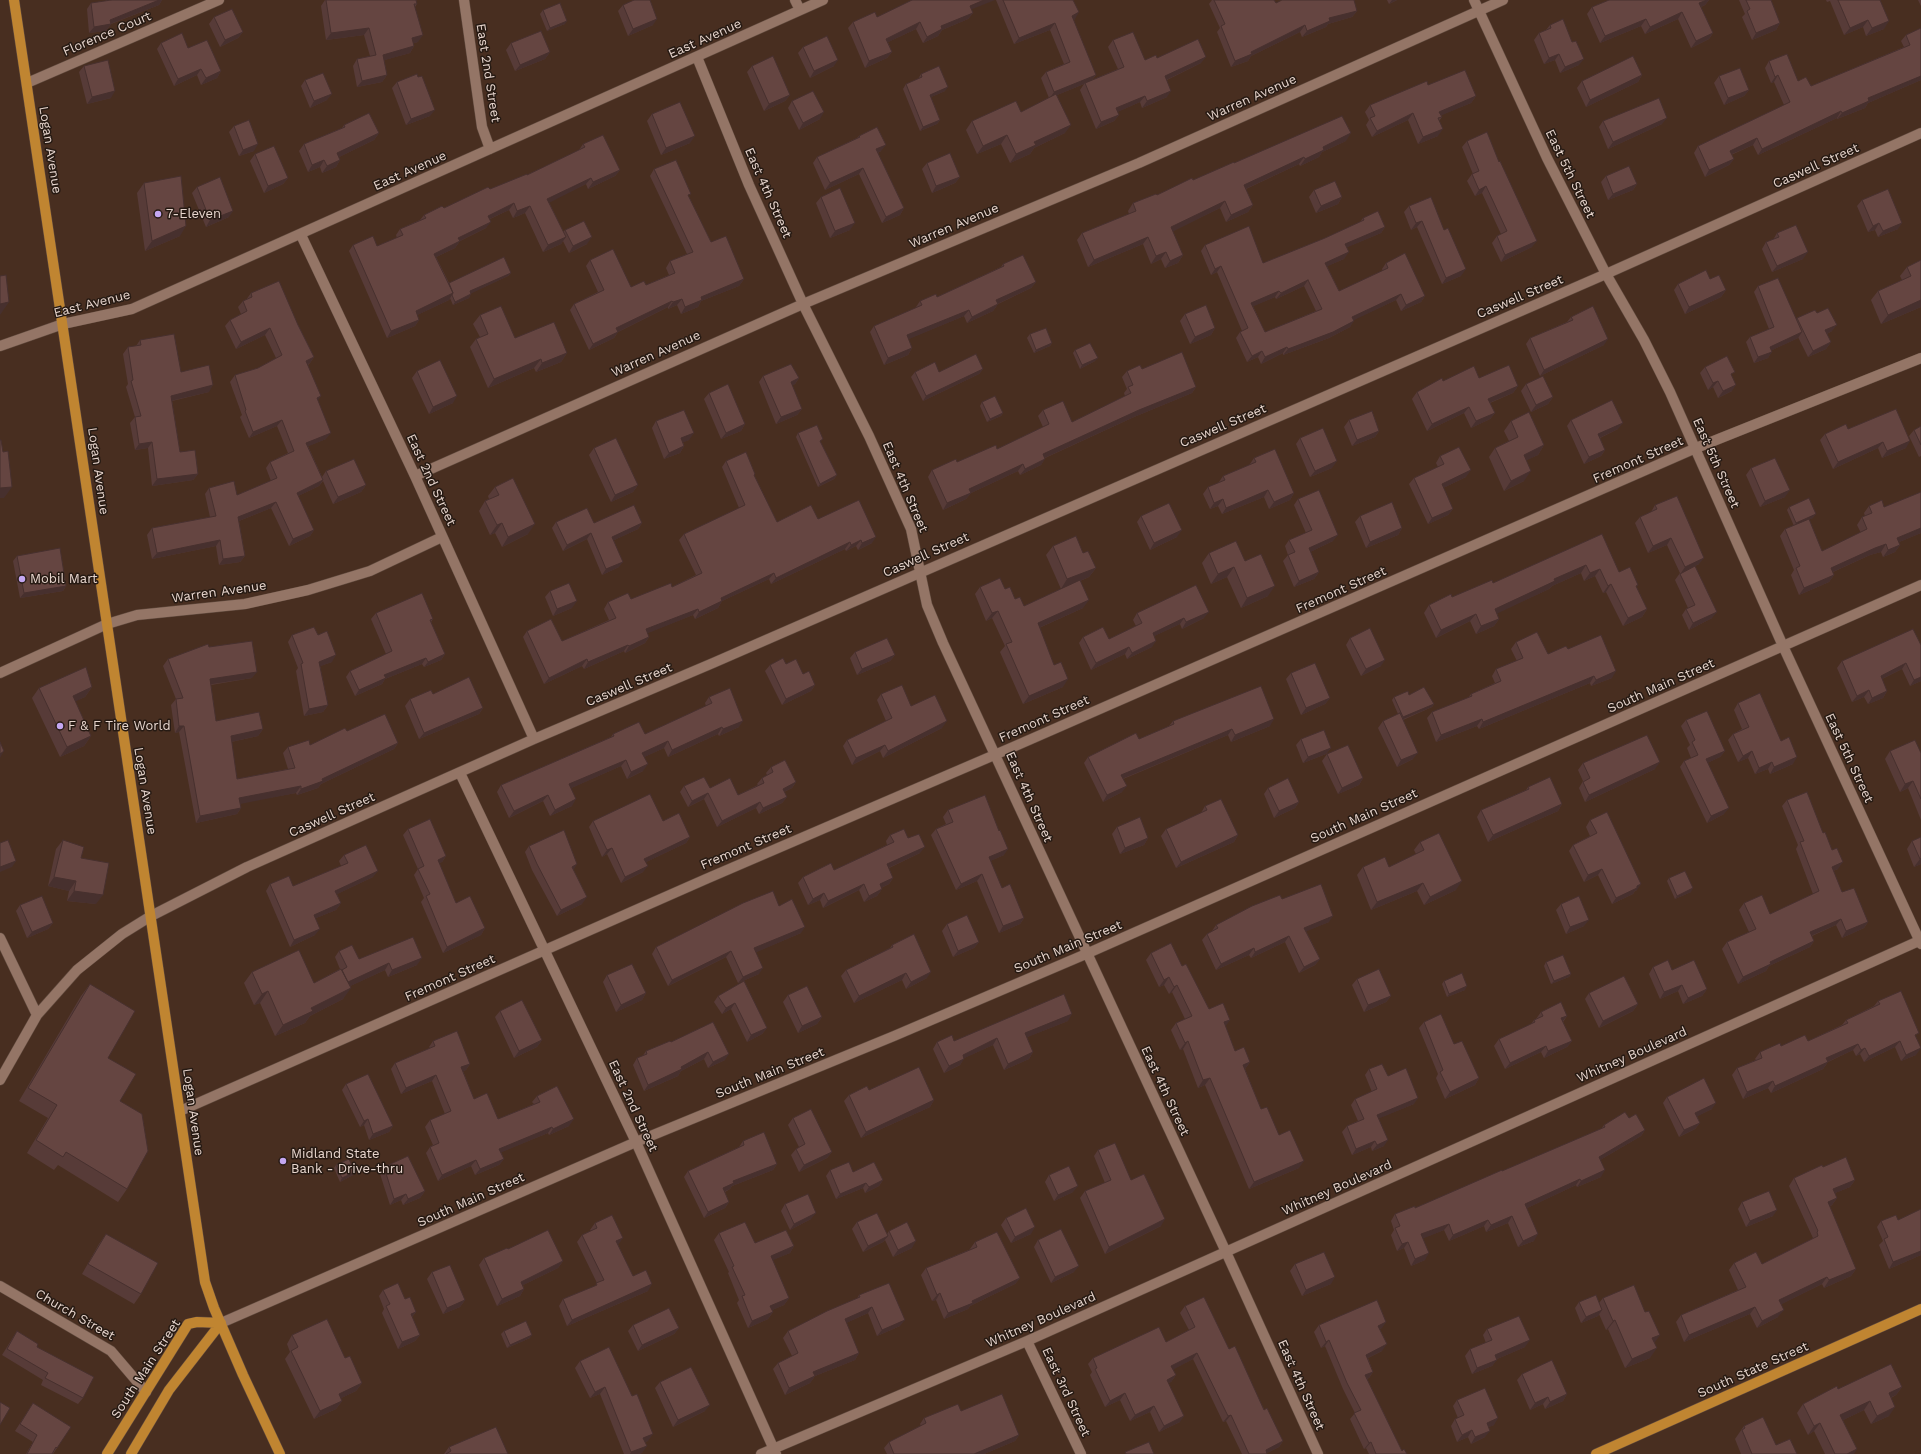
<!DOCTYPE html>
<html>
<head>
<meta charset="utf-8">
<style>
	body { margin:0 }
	canvas { display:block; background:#482e20 }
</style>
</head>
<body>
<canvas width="1921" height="1454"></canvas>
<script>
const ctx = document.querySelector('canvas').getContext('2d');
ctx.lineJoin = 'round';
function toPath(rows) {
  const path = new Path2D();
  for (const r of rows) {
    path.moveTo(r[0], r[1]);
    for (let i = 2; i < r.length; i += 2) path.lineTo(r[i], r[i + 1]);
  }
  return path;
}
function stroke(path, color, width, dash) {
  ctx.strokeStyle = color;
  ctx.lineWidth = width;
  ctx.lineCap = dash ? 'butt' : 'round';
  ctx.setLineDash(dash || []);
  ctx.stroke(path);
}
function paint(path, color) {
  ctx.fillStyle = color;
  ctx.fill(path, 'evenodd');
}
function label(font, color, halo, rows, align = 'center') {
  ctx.font = font + ' "Work Sans",sans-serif';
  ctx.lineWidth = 3;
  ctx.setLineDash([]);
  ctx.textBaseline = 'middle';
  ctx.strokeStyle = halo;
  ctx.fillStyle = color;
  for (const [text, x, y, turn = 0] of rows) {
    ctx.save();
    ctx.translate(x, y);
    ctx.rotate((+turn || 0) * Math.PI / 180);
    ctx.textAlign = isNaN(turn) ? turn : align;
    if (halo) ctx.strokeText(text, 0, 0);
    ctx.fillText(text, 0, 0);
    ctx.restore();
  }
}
const minor = toPath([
	[464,0,482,127,490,149],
	[795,0,800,10],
	[1474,0,1547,158,1606,274,1644,340,1670,392,1783,646,1921,944],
	[697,57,749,185,803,304,869,436,911,529,927,605,943,643,1226,1252,1318,1454],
	[27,83,219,0],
	[301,235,415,476,534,739],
	[0,346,63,324,132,309,823,0],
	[415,476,803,304,1139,163,1503,0],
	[0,673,107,624,137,615,245,604,308,590,370,571,442,537],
	[460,773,636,1142,776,1454],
	[0,938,37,1015],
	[0,1080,37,1015,77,970,122,934,151,916,247,867,534,739,713,663,1606,274,1921,133],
	[180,1111,706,879,1013,747,1696,448,1921,358],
	[0,1286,111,1351,146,1392],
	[221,1323,636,1142,894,1036,1086,954,1921,585],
	[1027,1341,1081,1454],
	[761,1454,1027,1341,1921,940]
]);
const major = toPath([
	[14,0,205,1282,214,1308,243,1375,280,1454],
	[107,1454,188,1324,197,1322,221,1323],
	[131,1454,169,1390,221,1323],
	[1596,1454,1921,1309]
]);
const wall = toPath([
	[111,0,162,0,159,5,111,24,106,31,89,33,87,9,91,3],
	[325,0,416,0,417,4,415,7,418,42,414,43,414,46,410,53,384,60,387,75,382,82,357,87,353,66,357,59,370,56,364,35,326,40,321,6],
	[996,0,1073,0,1075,19,1073,20,1096,75,1092,80,1118,69,1108,47,1113,40,1145,60,1157,58,1201,63,1167,80,1167,97,1142,108,1140,102,1117,112,1119,115,1114,121,1096,129,1080,90,1084,84,1057,95,1065,133,1034,148,1030,154,1010,163,1001,144,977,154,966,130,972,121,1021,112,1049,98,1041,78,1046,72,1064,64,1050,30,1014,44],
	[1212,0,1274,0,1276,3,1357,11,1352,17,1328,24,1326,27,1302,37,1300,32,1251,56,1248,61,1231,67,1217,32,1220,28,1209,4],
	[1387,0,1397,0,1389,4],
	[1609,0,1709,0,1705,5,1701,7,1713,33,1709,39,1691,48,1678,19,1645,34,1641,26,1600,43,1587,14,1592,7],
	[1739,0,1771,0,1780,23,1776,30,1752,40,1742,17,1745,14],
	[1826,0,1880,0,1884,29,1866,36,1863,27,1844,35,1830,1,1827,2],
	[1918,0,1921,0,1921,6],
	[623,5,653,25,628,36,618,11],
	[543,10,565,24,547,31,540,14],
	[972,10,973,13,968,19,942,30,938,36,923,43,916,29,888,42,892,52,887,58,865,68,848,28,853,22,877,17],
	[214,17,243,32,238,38,220,47,209,24],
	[1550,25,1572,42,1579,65,1560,73,1555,60,1544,64,1534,40,1539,33,1546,30],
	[1921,28,1921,80,1868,103,1865,108,1837,119,1837,118,1758,155,1753,145,1731,155,1734,159,1729,165,1705,177,1694,153,1698,146,1784,105,1774,82,1771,83,1765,68,1769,61,1798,81,1811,86,1904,47,1901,41,1906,35],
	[161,43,188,48,221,71,217,78,201,85,197,75,174,86,157,49],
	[511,43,550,52,545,59,515,71,506,50],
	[803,47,834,66,810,78,798,53],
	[84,66,111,98,87,104,79,72],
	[752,66,790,95,785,101,764,111,747,72],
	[921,74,945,91,931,97,940,120,937,124,920,131,903,89,906,84,918,79],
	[1642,75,1638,82,1586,107,1577,88,1582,81],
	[1719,76,1749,90,1744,96,1724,105,1714,83],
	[305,80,327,100,310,108,301,86],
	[397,82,430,116,406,125,392,88],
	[1428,85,1476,96,1471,103,1441,115,1442,117,1439,121,1438,136,1418,144,1408,120,1372,137,1366,125,1369,120,1365,112,1370,105],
	[792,101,820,119,799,130,788,108],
	[652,114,690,143,661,155,647,121],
	[1603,121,1662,124,1608,149,1599,127],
	[344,125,379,133,374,140,339,157,340,160,336,167,322,173,320,167,308,172,299,151,304,144,342,128],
	[234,126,254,151,239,156,229,132],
	[859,136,881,151,878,153,904,208,900,215,882,223,859,174,825,190,813,163,817,157,857,138],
	[1346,141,1322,152,1319,157,1300,166,1299,164,1246,189,1253,205,1248,212,1226,222,1220,208,1172,231,1183,255,1178,263,1165,268,1161,259,1151,264,1143,244,1088,267,1077,240,1082,233,1129,214,1128,211,1133,203,1157,195,1234,163],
	[1467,141,1532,247,1501,262,1492,243,1497,236,1501,234,1482,193,1475,196,1467,181,1472,174,1473,174,1462,147],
	[583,144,620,170,615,176,588,189,586,184,549,202,563,232,565,230,587,244,569,253,563,241,561,244,543,252,525,213,513,218,509,210,490,219,486,228,460,241,455,248,436,257,449,283,511,273,508,276,471,293,469,298,453,305,450,298,449,300,417,315,419,320,415,326,387,338,349,251,353,245,377,246,397,238,396,235,400,229,420,220,424,215,444,208,490,189,527,175,579,150],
	[255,154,288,178,283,184,264,193,250,161],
	[927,163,960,177,955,183,932,193,922,169],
	[654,169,689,197,711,242,744,279,739,286,701,301,698,307,681,314,677,305,668,309,668,307,618,332,614,338,589,350,570,310,574,304,598,292,586,266,590,260,631,287,646,285,669,275,666,268,670,261,687,254,650,176],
	[1606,176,1637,184,1633,190,1608,200,1601,182],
	[144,183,180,236,145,251,137,193],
	[197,187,229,217,206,227,192,193],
	[1314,190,1342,197,1338,204,1316,213,1309,197],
	[821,197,850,230,830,238,816,203],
	[1431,197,1461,276,1442,284,1417,227,1411,230,1404,212,1409,206],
	[1862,200,1898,229,1878,237,1875,230,1868,232,1857,206],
	[1363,218,1385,227,1381,233,1347,247,1344,259,1327,266,1339,291,1383,271,1382,269,1386,263,1425,296,1421,302,1401,311,1396,300,1353,320,1350,327,1329,338,1283,355,1283,353,1261,364,1258,357,1247,362,1236,338,1240,332,1242,331,1217,272,1211,275,1201,251,1205,245,1263,263,1325,238,1360,222],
	[1304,286,1316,311,1265,332,1253,306,1275,297,1276,299],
	[1777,233,1803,259,1772,272,1762,249,1766,242,1773,240],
	[1921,260,1921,307,1881,324,1871,300,1878,291,1902,280,1900,276,1907,267],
	[1003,264,1036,282,1031,288,998,304,993,311,967,323,964,316,908,339,912,348,908,355,884,365,870,332,874,326,916,308,916,307,920,301,937,297,1001,267],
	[1678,284,1726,290,1721,297,1685,314,1674,290],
	[1758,286,1796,320,1797,318,1817,313,1832,331,1827,334,1831,342,1826,349,1808,357,1798,337,1798,338,1772,350,1768,358,1754,363,1746,342,1750,337,1769,329,1754,292],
	[251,293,298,325,314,357,310,363,308,365,318,401,326,439,308,446,322,477,326,471,366,485,361,492,333,504,323,481,319,486,298,496,314,530,310,536,289,546,271,508,239,521,245,556,240,562,219,565,216,546,152,559,147,535,152,528,210,517,205,494,209,488,237,495,271,481,266,468,270,462,288,453,277,426,249,438,240,417,242,415,230,382,235,375,258,368,276,358,265,335,236,349,225,326,230,320,241,314,238,307,243,301,246,300],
	[1185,314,1215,328,1211,335,1190,344,1180,321],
	[480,315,515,338,567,353,561,362,536,372,534,368,488,388,470,347,476,339,480,337,473,324],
	[1571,317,1604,345,1540,376,1526,344,1530,338,1567,322],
	[1030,334,1052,343,1050,346,1034,353,1027,338],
	[140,340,181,372,209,392,172,401,180,452,198,474,193,480,152,486,148,448,135,450,130,423,135,417,126,387,128,384,123,354,128,347,136,346],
	[1075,350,1095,361,1080,369,1073,353],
	[1705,367,1732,391,1718,398,1713,387,1708,390,1700,373],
	[983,369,979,374,923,401,911,377,915,372,939,372],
	[1142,369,1196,387,1192,393,1134,417,1045,458,1041,465,1020,475,1018,471,971,493,966,499,943,510,928,477,932,470,997,449,1043,427,1038,416,1043,410,1072,422,1125,396,1124,393,1127,389,1122,377,1127,371],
	[417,371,453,403,429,414,412,378],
	[763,376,799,378,795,384,792,385,802,409,797,415,776,424,759,382],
	[1479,378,1518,386,1513,393,1490,403,1495,413,1490,419,1471,428,1464,413,1427,431,1412,399,1417,392,1443,381],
	[1526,384,1553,397,1548,404,1531,412,1521,391],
	[709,393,745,424,741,431,721,439,704,399],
	[982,402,1003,413,1001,416,987,422,980,406],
	[1349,420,1379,431,1375,437,1352,446,1344,427],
	[1571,420,1618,429,1600,438,1605,450,1601,456,1584,464,1567,426],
	[656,421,689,440,683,442,684,446,680,453,664,459,652,428],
	[1511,421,1544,445,1538,455,1526,460,1524,481,1504,491,1489,457,1495,448,1509,441,1504,431],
	[1921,426,1921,456,1919,457,1909,436,1914,430],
	[1848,429,1906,448,1882,458,1878,448,1833,469,1820,440,1825,434],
	[798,433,821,443,837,475,834,479,818,487,796,437],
	[1300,438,1332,468,1310,477,1296,444],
	[594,448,638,485,633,492,611,502,589,455],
	[1440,456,1466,477,1443,488,1453,509,1448,515,1428,524,1409,484,1414,478,1438,467,1436,463],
	[1254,458,1294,493,1290,500,1269,509,1264,497,1222,514,1218,506,1210,509,1203,494,1208,487,1219,483,1219,482,1223,476,1250,465,1250,464],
	[726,461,754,476,777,522,818,519,872,543,858,550,856,546,846,551,845,549,771,584,769,579,722,601,718,608,695,619,693,615,647,633,649,637,645,643,625,653,624,651,584,669,582,666,544,684,523,637,527,631,562,641,609,620,604,609,608,602,631,599,672,587,696,575,679,540,684,534,739,508,722,467],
	[1751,468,1785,497,1760,507,1746,475],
	[495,487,528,534,502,547,495,533,490,535,479,511,485,501,489,499,488,496],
	[1921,492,1921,533,1899,542,1900,545,1895,552,1883,557,1881,552,1870,555,1833,572,1834,575,1829,582,1799,595,1791,575,1794,570,1780,536,1785,529,1794,526,1787,510,1789,507,1813,518,1809,519,1822,551,1861,533,1857,525,1862,517,1865,516,1864,513,1869,506,1884,507],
	[1298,499,1333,541,1310,552,1319,572,1314,579,1294,587,1283,561,1288,555,1285,546,1289,540,1306,533,1294,505],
	[1655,505,1699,564,1695,566,1712,618,1689,630,1682,615,1686,609,1688,608,1675,580,1680,573,1667,545,1648,553,1635,523,1640,517,1651,512],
	[1141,516,1177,537,1150,550,1137,522],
	[1360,516,1402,528,1398,535,1366,548,1355,522],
	[556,522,594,523,642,523,638,529,614,540,619,567,602,575,587,539,563,551,552,528],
	[1602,534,1619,572,1636,587,1647,609,1642,617,1623,626,1606,592,1603,593,1595,576,1584,581,1581,573,1552,586,1549,589,1497,613,1499,619,1494,626,1476,634,1470,621,1436,638,1424,613,1429,605,1493,583],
	[1053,546,1083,553,1096,568,1089,577,1080,581,1083,608,1039,628,1063,687,1023,704,1000,652,1005,646,992,618,986,621,975,594,980,587,1005,589,1015,599,1024,606,1061,589,1046,555],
	[1209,553,1245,561,1268,596,1241,608,1227,577,1211,584,1202,563],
	[17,556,66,586,63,591,20,598,13,561],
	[550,591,572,608,553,616,545,597],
	[376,613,433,619,431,622,445,654,441,660,424,667,422,664,385,679,382,684,355,696,346,677,350,671,386,654,371,619],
	[1137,613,1204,618,1182,629,1180,624,1154,636,1152,647,1127,659,1125,654,1091,670,1079,643,1083,637,1109,639,1136,626,1133,620],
	[292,635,318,635,332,662,320,666,328,705,323,712,304,716,296,671,298,668,288,642],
	[1350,638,1381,666,1361,676,1346,645],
	[1516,642,1548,654,1568,649,1612,678,1591,686,1590,683,1479,729,1477,726,1436,742,1427,718,1432,712,1468,698,1471,694,1495,683,1492,676,1496,669,1517,661,1511,649],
	[1921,645,1921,681,1910,686,1902,669,1882,679,1887,691,1883,698,1868,704,1864,697,1852,702,1837,668,1842,661],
	[209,647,252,678,211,685,216,721,263,729,258,736,231,742,237,779,288,769,283,753,288,747,310,745,347,731,398,743,394,749,321,784,318,788,297,795,296,793,240,803,241,808,237,814,196,823,179,732,175,733,171,705,176,699,163,666,168,659],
	[855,652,895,655,890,661,857,675,850,658],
	[786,664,803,674,815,685,811,691,782,705,765,671,770,665],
	[1291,673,1330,698,1325,704,1301,715,1286,679],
	[92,687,85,697,75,701,91,736,84,746,60,757,32,698,39,688],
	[433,694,483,708,479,714,419,739,405,706,410,699],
	[881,694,911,706,942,728,883,758,880,751,852,765,843,746,847,740,886,721,877,700],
	[1409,695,1434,704,1432,707,1403,720,1413,759,1397,767,1378,728,1383,721,1398,714,1392,700,1394,697],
	[709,697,739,727,719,736,718,734,668,757,664,748,644,757,643,771,627,779,621,766,571,788,572,806,550,816,543,801,509,818,497,792,501,785,611,737,613,734,645,734,706,706,705,703],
	[1738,703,1781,741,1793,764,1770,774,1768,769,1755,774,1748,758,1738,762,1728,740,1733,734,1742,729,1734,710],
	[1686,720,1725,751,1720,757,1707,763,1724,814,1707,823,1680,767,1684,761,1691,758,1687,748,1690,745,1681,726],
	[1173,721,1270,726,1231,742,1228,735,1123,779,1122,792,1103,802,1084,763,1088,757,1139,739,1169,726],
	[1301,739,1331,748,1326,754,1303,763,1296,745],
	[1890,751,1921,753,1921,820,1908,788,1900,792,1885,759],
	[1327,754,1363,778,1359,785,1338,794,1322,761],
	[1583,763,1655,769,1585,802,1579,788,1583,781,1578,770],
	[771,767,796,782,792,788,784,792,787,797,782,803,759,814,756,808,717,827,704,799,688,807,680,792,684,786,710,788,738,795,758,785,757,784,762,778,767,775,766,773],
	[1528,787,1562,804,1558,811,1488,842,1477,817,1481,810,1526,790],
	[1268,788,1299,802,1295,808,1274,818,1264,794],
	[1787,800,1823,833,1838,869,1833,871,1842,892,1868,922,1864,928,1842,938,1836,925,1812,936,1814,941,1810,947,1769,966,1766,971,1738,984,1722,949,1727,942,1749,932,1739,910,1744,903,1770,914,1813,894,1796,849,1798,845,1782,806],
	[1205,806,1238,835,1234,842,1176,868,1161,836,1166,829,1201,813],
	[948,810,1004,855,990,861,1002,888,1024,918,1020,924,999,933,977,881,956,890,931,835,936,829,946,824,943,817],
	[1590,820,1637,890,1635,891,1633,894,1612,904,1598,875,1584,882,1569,851,1573,845,1590,836,1586,827],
	[593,821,663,821,690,837,686,843,646,862,643,872,621,883,607,854,602,857,589,827],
	[1117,827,1148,838,1144,845,1120,854,1112,834],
	[408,829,446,856,442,862,439,863,456,903,485,928,481,935,443,953,421,902,424,898,414,875,418,869,403,835],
	[890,835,908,838,920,853,889,868,893,878,889,884,881,888,882,889,877,896,864,902,859,890,823,908,820,900,808,905,798,883,803,877,834,870,887,845,886,841],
	[1921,837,1921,864,1914,867,1907,849,1912,841],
	[63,840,81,858,96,904,67,901,69,891,48,886,56,849],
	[1420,842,1456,890,1424,905,1417,891,1371,910,1357,875,1363,867,1389,867,1416,854,1414,850],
	[529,846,573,870,582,904,557,916,532,870,525,852],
	[344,855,373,877,337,894,341,903,336,910,316,918,315,935,290,947,266,891,270,884,293,886,341,866,339,861],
	[1669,878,1691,892,1675,899,1667,881],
	[1282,899,1329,922,1306,931,1320,959,1315,965,1299,973,1285,942,1251,958,1249,955,1216,970,1202,940,1207,934,1212,931,1216,925],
	[1561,904,1584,926,1566,934,1556,910],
	[20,905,53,923,48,929,27,938,16,911],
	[779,906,801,933,756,952,759,974,738,983,726,957,668,986,652,954,656,947],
	[947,924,979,942,974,948,953,957,942,931],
	[892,945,927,978,906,989,902,980,854,1003,841,976,846,970,890,948],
	[339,951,359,959,417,965,388,977,385,970,350,986,343,999,310,1016,305,1023,275,1036,260,1003,254,1005,244,983,252,972,314,983,340,969,335,957],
	[1151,953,1182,966,1209,1009,1225,1026,1235,1051,1250,1062,1245,1069,1261,1109,1279,1135,1299,1168,1249,1189,1205,1085,1198,1088,1183,1049,1180,1050,1171,1030,1176,1023,1185,1019,1172,992,1169,994,1164,985,1159,987,1146,960],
	[1546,962,1571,974,1569,977,1551,984,1544,966],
	[1653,967,1672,970,1707,989,1702,996,1683,1004,1678,991,1660,999,1649,974],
	[607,975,646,993,642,1000,616,1012,603,982],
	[1357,979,1391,996,1386,1002,1364,1012,1352,985],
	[744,981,767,1028,762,1034,747,1042,731,1009,722,1014,714,1002,718,996],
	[1444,981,1465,990,1447,997,1442,984],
	[90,984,108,1058,120,1101,127,1189,118,1202,58,1165,54,1170,27,1153,48,1118,19,1101,81,996],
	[1589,993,1638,1004,1633,1011,1599,1028,1585,999],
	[788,995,822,1017,817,1024,798,1033,783,1002],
	[1878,1001,1916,1037,1916,1055,1901,1061,1895,1047,1864,1062,1860,1054,1856,1056,1853,1050,1828,1062,1823,1069,1771,1093,1768,1088,1743,1099,1732,1075,1737,1068,1756,1060,1755,1059,1760,1052,1781,1046,1808,1041,1842,1025,1846,1020,1874,1006],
	[500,1011,542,1040,537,1047,514,1058,495,1017],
	[1541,1012,1567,1016,1563,1022,1572,1041,1567,1047,1544,1058,1541,1052,1505,1069,1494,1046,1499,1039,1531,1024,1534,1020,1536,1019],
	[1068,1021,1027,1037,1033,1052,1029,1059,1004,1070,993,1045,964,1058,960,1065,944,1073,933,1049,937,1042,954,1041],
	[713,1022,725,1060,708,1068,704,1059,681,1071,678,1076,644,1091,633,1065,637,1058,642,1057,646,1051,671,1042],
	[1424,1022,1454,1044,1479,1078,1475,1085,1445,1099,1436,1078,1438,1074,1419,1028],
	[433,1041,470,1064,466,1070,463,1071,474,1099,498,1119,534,1104,532,1102,537,1096,569,1126,549,1135,548,1133,501,1152,504,1159,499,1165,475,1175,471,1166,438,1181,426,1153,430,1147,433,1145,425,1127,430,1120,445,1114,432,1081,401,1094,391,1069,395,1063,430,1048,429,1047],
	[1369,1069,1388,1076,1414,1104,1379,1118,1384,1146,1372,1151,1371,1147,1352,1155,1342,1132,1347,1126,1358,1121,1351,1105,1355,1099,1372,1092,1365,1075],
	[346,1084,393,1126,389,1132,369,1140,364,1125,360,1127,342,1090],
	[869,1090,934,1100,930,1107,861,1138,844,1101,849,1095],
	[1667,1097,1712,1109,1697,1116,1700,1123,1695,1129,1679,1137,1663,1103],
	[793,1118,832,1152,827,1158,799,1172,791,1155,796,1149,799,1147,788,1125],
	[1629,1118,1645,1130,1641,1136,1600,1160,1601,1177,1577,1187,1576,1185,1527,1208,1534,1241,1518,1247,1508,1223,1486,1232,1484,1226,1449,1241,1444,1230,1423,1238,1425,1260,1411,1266,1404,1248,1397,1251,1391,1235,1394,1230,1391,1221,1395,1214,1415,1208,1502,1171,1601,1129,1604,1125],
	[743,1141,777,1164,773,1170,732,1186,730,1189,725,1192,729,1202,725,1208,704,1218,684,1177,688,1171,739,1147],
	[1098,1150,1161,1226,1105,1254,1080,1198,1085,1191,1105,1183,1094,1156],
	[336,1165,355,1172,353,1175,340,1182,334,1168],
	[384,1167,425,1191,420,1198,403,1205,401,1200,390,1205,380,1174],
	[1823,1167,1855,1180,1850,1187,1835,1193,1837,1198,1832,1205,1829,1207,1856,1269,1851,1276,1824,1288,1822,1284,1781,1304,1778,1317,1757,1328,1750,1314,1684,1342,1676,1322,1681,1315,1738,1290,1729,1270,1734,1263,1762,1264,1812,1239,1813,1238,1789,1186,1794,1178],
	[830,1170,853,1172,883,1180,879,1186,865,1193,863,1188,836,1199,826,1176],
	[1049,1175,1073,1192,1054,1201,1045,1182],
	[1742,1202,1773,1216,1746,1227,1738,1209],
	[785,1204,811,1219,790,1230,781,1211],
	[1006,1218,1031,1234,1011,1243,1001,1225],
	[1898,1220,1921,1255,1889,1269,1879,1245,1883,1241,1877,1227,1881,1221],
	[857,1222,887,1234,889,1231,912,1248,893,1257,885,1240,883,1242,863,1252,852,1229],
	[595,1223,618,1245,633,1276,648,1291,567,1326,559,1306,563,1299,595,1286,597,1283,577,1242,582,1235,591,1231,590,1230],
	[719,1233,755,1243,794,1246,790,1253,772,1260,789,1298,784,1305,772,1310,773,1312,768,1319,748,1328,737,1303,739,1300,728,1273,729,1272,714,1240],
	[106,1234,141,1294,134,1304,82,1274,99,1244],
	[1038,1240,1074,1272,1051,1283,1034,1247],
	[975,1242,1020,1278,1015,1284,970,1306,968,1309,944,1319,936,1300,932,1301,921,1275,926,1268,971,1249,970,1249],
	[508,1249,563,1261,558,1268,523,1285,524,1289,520,1296,497,1306,479,1265,484,1258],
	[1295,1264,1331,1284,1302,1296,1290,1271],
	[432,1272,465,1300,460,1307,443,1314,427,1279],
	[383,1290,405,1299,416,1312,412,1317,420,1335,415,1341,398,1349,382,1313,384,1309,379,1296],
	[859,1295,900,1326,877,1336,868,1313,846,1323,859,1353,855,1360,815,1376,810,1383,785,1395,773,1369,778,1363,792,1356,783,1338,788,1331,857,1299],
	[1603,1298,1654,1343,1650,1358,1625,1368,1608,1329,1606,1330,1599,1314,1598,1316,1581,1323,1575,1308,1579,1302,1599,1303],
	[1185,1306,1229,1349,1283,1441,1279,1447,1267,1453,1267,1454,1242,1454,1226,1421,1223,1422,1193,1359,1173,1369,1176,1375,1171,1382,1168,1383,1180,1422,1159,1432,1150,1412,1130,1421,1120,1400,1105,1407,1090,1375,1092,1372,1088,1364,1093,1358,1166,1342,1189,1330,1180,1313],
	[633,1325,679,1328,674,1334,638,1351,628,1331],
	[1319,1325,1382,1328,1379,1329,1382,1351,1368,1358,1373,1372,1369,1378,1367,1379,1402,1451,1407,1454,1369,1454,1366,1448,1364,1449,1350,1419,1355,1413,1343,1389,1325,1346,1321,1348,1314,1332],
	[1487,1329,1525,1347,1497,1359,1492,1366,1472,1374,1465,1356,1470,1349,1486,1343,1483,1335],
	[17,1331,37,1347,83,1398,78,1404,41,1385,43,1380,2,1355],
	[504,1331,530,1338,507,1348,501,1334],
	[292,1335,345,1358,362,1383,356,1391,341,1398,342,1401,336,1409,314,1419,285,1359,290,1352,287,1344],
	[580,1361,632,1396,648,1441,645,1442,642,1453,638,1454,624,1454,600,1394,590,1398,575,1368],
	[1522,1374,1567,1394,1563,1401,1545,1409,1543,1404,1530,1410,1517,1380],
	[660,1382,705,1411,673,1427,655,1388],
	[1902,1387,1896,1395,1891,1398,1889,1416,1871,1424,1864,1410,1843,1420,1854,1454,1825,1454,1814,1431,1808,1435,1797,1413,1803,1404,1838,1389],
	[1457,1400,1494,1425,1488,1427,1485,1437,1471,1444,1468,1437,1457,1442,1451,1426,1455,1419,1458,1418,1453,1406],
	[33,1403,57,1448,53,1454,26,1454,33,1442,15,1431],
	[961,1411,1019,1435,1015,1441,984,1454,887,1454,884,1448,889,1442,921,1426,920,1424,924,1418],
	[1744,1426,1776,1445,1797,1454,1741,1454,1735,1439],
	[449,1447,508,1454,444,1454]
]);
const shadedWall = toPath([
	[159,0,162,0,159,5,110,24,111,24,106,31,89,33,94,27],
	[984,0,995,0,965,12,970,6],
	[1392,0,1397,0,1389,4],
	[1707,0,1709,0,1705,5,1695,10,1699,3],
	[1357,11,1352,17,1328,24,1326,27,1302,37,1307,31,1329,18],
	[1079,12,1075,19,1067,23,1072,16],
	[1682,12,1678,19,1645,34,1650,27],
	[973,13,968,19,942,30,938,36,923,43,927,37,941,26],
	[657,19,653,25,628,36,633,29],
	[1646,19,1641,26,1600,43,1605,36],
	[1868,20,1863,27,1844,35,1850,28],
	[567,21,565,24,547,31,550,28],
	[1889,21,1884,29,1866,36,1872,28],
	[920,22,916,29,882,45,886,39],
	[1055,23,1050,30,1014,44,1019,38],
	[1780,23,1776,30,1752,40,1756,33],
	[1305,25,1300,32,1251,56,1248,61,1231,67,1235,61,1251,52],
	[369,28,364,35,326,40,331,33],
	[243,32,238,38,220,47,225,40],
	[1713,33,1709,39,1691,48,1696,41],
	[423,35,418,42,408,45,412,38],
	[414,46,410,53,378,62,383,55],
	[550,52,545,59,515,71,520,65],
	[892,52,887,58,865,68,869,61],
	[1559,54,1555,60,1544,64,1549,58],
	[1206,57,1201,63,1160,83,1165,76],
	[1584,59,1579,65,1560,73,1565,67],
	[838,60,834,66,810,78,814,71],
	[201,69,197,75,174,86,178,79],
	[221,71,217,78,201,85,206,78],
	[387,75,382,82,357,87,362,81],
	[1096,75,1091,81,1085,83,1084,84,1050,98,1054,92],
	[1642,75,1638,82,1586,107,1590,100],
	[1778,75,1774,82,1771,83,1775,77],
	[1921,76,1921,80,1868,103,1865,108,1837,119,1842,113,1868,98],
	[948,87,945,91,927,99,930,95],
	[1749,90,1744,96,1724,105,1728,98],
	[115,91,111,98,87,104,92,97],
	[1171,91,1167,97,1142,108,1147,101],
	[332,94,327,100,310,108,314,101],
	[790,95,785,101,764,111,769,104],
	[1145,96,1140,102,1111,115,1116,108],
	[1476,96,1471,103,1435,118,1439,112],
	[435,110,430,116,406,125,411,119],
	[1841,111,1837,118,1758,155,1762,149],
	[824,112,820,119,799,130,803,123],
	[1413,113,1408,120,1372,137,1377,131],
	[1119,115,1114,121,1096,129,1101,122],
	[1667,118,1662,124,1608,149,1613,142],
	[940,120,937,124,920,131,923,127],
	[1071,125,1065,133,1034,148,1030,154,1010,163,1016,154,1034,142],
	[1443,129,1438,136,1418,144,1423,137],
	[379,133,374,140,333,160,337,153],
	[1351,133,1346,141,1322,152,1319,157,1300,166,1305,159,1323,147],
	[1007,135,1001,144,977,154,983,146],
	[695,136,690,143,661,155,666,148],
	[1757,138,1753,145,1725,157,1730,151],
	[258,144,254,151,239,156,243,150],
	[886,145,881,151,872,156,876,149],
	[1304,157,1299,164,1239,192,1244,185],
	[1734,159,1729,165,1705,177,1709,170],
	[324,160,320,167,308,172,312,165],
	[340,160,336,167,322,173,327,166],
	[863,168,859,174,825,190,830,183],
	[620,170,615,176,588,189,593,182],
	[960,177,955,183,932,193,936,186],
	[288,178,283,184,264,193,268,186],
	[591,178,586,184,543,206,547,199],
	[1637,184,1633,190,1608,200,1613,194],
	[1486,186,1482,193,1475,196,1479,190],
	[1342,197,1338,204,1316,213,1321,206],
	[1225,201,1220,208,1166,235,1171,227],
	[514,203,509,210,483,222,488,216],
	[1253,205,1248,212,1226,222,1231,215],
	[530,206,525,213,513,218,517,211],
	[904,208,900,215,882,223,886,217],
	[233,211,229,217,206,227,210,220],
	[1422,221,1417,227,1411,230,1416,223],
	[491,222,486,228,454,244,458,238],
	[855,223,850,230,830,238,835,231],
	[1879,223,1875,230,1868,232,1873,226],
	[1902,223,1898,229,1878,237,1883,231],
	[186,226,180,236,145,251,152,241],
	[1385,227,1381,233,1341,250,1345,244],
	[566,237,561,244,543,252,548,245],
	[592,237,587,244,569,253,573,246],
	[1148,237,1143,244,1088,267,1094,260],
	[460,241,455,248,430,260,434,254],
	[1537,241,1532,247,1501,262,1505,255],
	[1166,252,1161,259,1151,264,1156,256],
	[1349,252,1344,259,1321,269,1325,263],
	[1808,252,1803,259,1772,272,1777,266],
	[1183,255,1178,263,1165,268,1170,261],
	[1221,266,1217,272,1211,275,1215,269],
	[1466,269,1461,276,1442,284,1446,278],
	[511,273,508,276,468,295,470,291],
	[744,279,739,286,701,301,698,307,681,314,685,307,701,297],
	[1308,280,1304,286,1276,299,1281,293],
	[1036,282,1031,288,991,307,996,300],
	[1726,290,1721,297,1685,314,1689,307],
	[1279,291,1275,297,1247,309,1251,303],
	[453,293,449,300,411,318,416,311],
	[471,294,469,298,453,305,455,302],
	[1401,294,1396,300,1348,323,1352,317],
	[1425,296,1421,302,1401,311,1406,305],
	[682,299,677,305,668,309,673,302],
	[1921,300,1921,307,1881,324,1888,315],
	[672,301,668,307,612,335,616,328],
	[9,302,0,315,0,304],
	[998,304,993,311,967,323,972,317],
	[969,310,964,316,902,342,907,335],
	[419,320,415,326,387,338,391,331],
	[1354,321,1350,327,1329,338,1283,355,1288,349],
	[1837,325,1832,331,1821,337,1825,330],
	[270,328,265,335,236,349,241,342],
	[1215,328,1211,335,1190,344,1195,337],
	[618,332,614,338,589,350,593,344],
	[1802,332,1798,338,1766,353,1770,347],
	[1608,339,1604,345,1540,376,1544,370],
	[1831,342,1826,349,1808,357,1813,351],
	[1052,343,1050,346,1034,353,1036,350],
	[1287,347,1283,353,1261,364,1265,357],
	[912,348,908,355,884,365,888,358],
	[1262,351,1258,357,1247,362,1252,356],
	[1772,352,1768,358,1754,363,1758,357],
	[567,353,561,362,536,372,542,363],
	[314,357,310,363,302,367,306,361],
	[1098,358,1095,361,1080,369,1082,365],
	[541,359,534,368,488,388,494,379],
	[983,369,979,374,923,401,926,396],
	[799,378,795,384,787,389,791,382],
	[1718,381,1713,387,1708,390,1713,383],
	[213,385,209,392,166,402,171,396],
	[1736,385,1732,391,1718,398,1723,391],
	[1518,386,1513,393,1484,405,1488,399],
	[1196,387,1192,393,1134,417,1038,461,1043,454,1139,410],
	[321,396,317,402,317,398],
	[457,396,453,403,429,414,433,407],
	[1553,397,1548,404,1531,412,1536,405],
	[1469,407,1464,413,1427,431,1432,424],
	[802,409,797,415,776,424,781,417],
	[1003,413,1001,416,987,422,990,419],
	[1495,413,1490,419,1471,428,1476,421],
	[282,420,277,426,249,438,253,432],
	[1623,423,1618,429,1593,441,1598,434],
	[745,424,741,431,721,439,726,433],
	[1379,431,1375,437,1352,446,1357,440],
	[331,433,326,439,302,449,306,443],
	[694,433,689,440,677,445,681,438],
	[1910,441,1906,448,1882,458,1887,451],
	[152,442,148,448,135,450,139,444],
	[1883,442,1878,448,1833,469,1838,462],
	[1544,445,1538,455,1517,465,1524,455],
	[684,446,680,453,664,459,669,453],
	[1605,450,1601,456,1584,464,1589,457],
	[1045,459,1041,465,1020,475,1025,469],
	[1337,461,1332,468,1310,477,1315,471],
	[1023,464,1018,471,971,493,966,499,943,510,947,503,969,489],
	[1471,470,1466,477,1437,491,1442,484],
	[1531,471,1524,481,1504,491,1511,481],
	[198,474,193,480,152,486,157,479],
	[837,475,834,479,818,487,820,484],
	[323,480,319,486,292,499,297,493],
	[366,485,361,492,333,504,338,497],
	[638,485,633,492,611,502,615,495],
	[12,487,4,498,0,498,0,488],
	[1268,490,1264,497,1222,514,1226,508],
	[1790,490,1785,497,1760,507,1765,501],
	[1294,493,1290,500,1269,509,1274,502],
	[1223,499,1218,506,1210,509,1214,503],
	[276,502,271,508,234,523,238,517],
	[1453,509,1448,515,1428,524,1432,518],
	[1816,514,1813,518,1794,526,1796,523],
	[502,523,495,533,490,535,497,525],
	[642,523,638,529,608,543,612,537],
	[535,524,528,534,502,547,508,537],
	[1402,528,1398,535,1366,548,1370,542],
	[1921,528,1921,533,1892,545,1897,538],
	[314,530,310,536,289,546,293,539],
	[1182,530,1177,537,1150,550,1154,543],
	[591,533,587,539,563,551,567,545],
	[1338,535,1333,541,1304,555,1309,548],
	[876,537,872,543,858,550,862,543],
	[1671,538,1667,545,1648,553,1653,546],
	[220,540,216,546,152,559,157,553],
	[861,540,856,546,846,551,851,545],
	[850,542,845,549,771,584,776,578],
	[1886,544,1881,552,1870,555,1826,575,1831,568,1875,548],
	[1900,545,1895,552,1883,557,1888,550],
	[245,556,240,562,219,565,223,559],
	[1704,558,1699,564,1681,573,1685,567],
	[623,562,619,567,602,575,606,569],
	[1586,565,1581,573,1552,586,1549,589,1490,617,1495,609,1554,579],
	[1234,567,1227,577,1211,584,1218,574],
	[1096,568,1089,577,1061,589,1067,579],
	[1600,569,1595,576,1584,581,1590,573],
	[1319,572,1314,579,1294,587,1299,581],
	[774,573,769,579,722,601,718,608,695,619,699,612,721,598],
	[1834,575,1829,582,1799,595,1804,588],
	[1611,584,1606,592,1603,593,1608,586],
	[66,586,63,591,20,598,24,593],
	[1275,586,1268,596,1241,608,1247,598],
	[1089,600,1083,608,1032,631,1038,623],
	[577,601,572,608,553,616,557,609],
	[698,609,693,615,641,636,646,629],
	[1647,609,1642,617,1623,626,1628,618],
	[998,611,992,618,986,621,992,613],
	[1209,612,1204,618,1182,629,1186,622],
	[1717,612,1712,618,1689,630,1693,623],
	[1476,614,1470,621,1436,638,1441,630],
	[1184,618,1180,624,1148,639,1153,633],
	[1499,619,1494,626,1476,634,1481,626],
	[649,637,645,643,625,653,629,646],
	[1156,641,1152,647,1127,659,1132,653],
	[628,645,624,651,584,669,588,662],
	[1129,647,1125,654,1091,670,1096,663],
	[445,654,441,660,424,667,428,662],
	[336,655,332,662,315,668,319,662],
	[895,655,890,661,857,675,862,669],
	[426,658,422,664,385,679,382,684,355,696,359,690,384,675],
	[587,659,582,666,544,684,549,678],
	[1385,660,1381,666,1361,676,1366,669],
	[1906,663,1902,669,1876,682,1881,676],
	[1616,671,1612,678,1591,686,1596,680],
	[257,672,252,678,206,685,210,679],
	[1594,676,1590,683,1479,729,1483,722],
	[1921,677,1921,681,1910,686,1914,680],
	[1068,679,1063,687,1023,704,1029,696],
	[815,685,811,691,782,705,786,699],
	[92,687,85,697,66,706,73,696],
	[1869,690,1864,697,1852,702,1857,696],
	[1887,691,1883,698,1868,704,1872,698],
	[1330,698,1325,704,1301,715,1306,708],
	[1434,704,1432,707,1401,720,1403,717],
	[328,705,323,712,304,716,309,709],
	[483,708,479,714,419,739,424,733],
	[1274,719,1270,726,1231,742,1235,735],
	[1482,719,1477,726,1436,742,1441,735],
	[743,721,739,727,719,736,723,729],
	[947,721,942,728,883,758,888,751],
	[179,726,184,726,179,732,175,733],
	[722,727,718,734,668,757,672,750],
	[263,729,258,736,226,743,231,736],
	[1232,729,1228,735,1117,781,1121,775],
	[91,736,84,746,60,757,67,747],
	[668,741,664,748,638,760,642,753],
	[398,743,394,749,321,784,318,788,297,795,301,789],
	[885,745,880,751,852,765,856,758],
	[1331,748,1326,754,1303,763,1308,757],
	[4,751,0,758,0,754],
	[1725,751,1720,757,1701,766,1706,759],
	[1752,751,1748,758,1738,762,1743,756],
	[1418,753,1413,759,1397,767,1401,760],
	[1797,757,1793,764,1770,774,1774,767],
	[626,760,621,766,565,791,569,784],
	[1660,762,1655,769,1585,802,1589,795],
	[1772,762,1768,769,1755,774,1759,768],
	[648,764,643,771,627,779,631,772],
	[1363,778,1359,785,1338,794,1342,788],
	[1913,781,1908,788,1900,792,1905,784],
	[796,782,792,788,778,795,783,789],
	[301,786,296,793,235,805,239,798],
	[1127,786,1122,792,1103,802,1107,795],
	[708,793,704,799,688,807,692,801],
	[548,795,543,801,509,818,514,811],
	[787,797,782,803,759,814,763,808],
	[576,799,572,806,550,816,555,810],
	[760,802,756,808,717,827,722,821],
	[1299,802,1295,808,1274,818,1279,811],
	[1562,804,1558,811,1488,842,1493,835],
	[241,808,237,814,196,823,200,816],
	[1729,808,1724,814,1707,823,1711,816],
	[1238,835,1234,842,1176,868,1181,862],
	[690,837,686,843,640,865,644,859],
	[1148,838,1144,845,1120,854,1125,848],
	[925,847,920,853,882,871,887,864],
	[612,848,607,854,602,857,607,850],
	[1008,849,1004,855,984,864,989,857],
	[446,856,442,862,433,866,438,860],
	[1921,858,1921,864,1914,867,1920,859],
	[16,861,12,867,0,872,0,867],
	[1843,862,1838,869,1827,873,1832,867],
	[577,864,573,871,572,867],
	[648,866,643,872,621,883,625,877],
	[1602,869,1598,875,1584,882,1588,875],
	[378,871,373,877,331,897,335,891],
	[982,874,977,881,956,890,961,884],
	[54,877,76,881,69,891,48,886],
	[893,878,889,884,875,891,880,884],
	[1462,881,1456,890,1424,905,1430,897],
	[1423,883,1417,891,1371,910,1377,902],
	[864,884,859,890,823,908,828,901],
	[1641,884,1637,890,1635,891,1633,894,1612,904,1616,898],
	[1693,888,1691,892,1675,899,1677,896],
	[882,889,877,896,864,902,869,896],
	[74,891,103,895,96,904,67,901],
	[824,893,820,900,808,905,813,899],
	[587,897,582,904,557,916,561,910],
	[341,903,336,910,309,921,314,915],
	[1333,916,1329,922,1300,934,1304,928],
	[1024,918,1020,924,999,933,1003,926],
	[1841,919,1836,925,1806,938,1810,932],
	[1589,920,1584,926,1566,934,1570,927],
	[1868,922,1864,928,1842,938,1846,931],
	[53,923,48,929,27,938,32,932],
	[805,927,801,933,750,955,754,948],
	[485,928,481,935,443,953,447,947],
	[320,929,315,935,290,947,294,940],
	[1289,936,1285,942,1251,958,1255,952],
	[1814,941,1810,947,1769,966,1766,971,1738,984,1743,977,1770,962],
	[979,942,974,948,953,957,958,951],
	[1254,948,1249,955,1216,970,1221,964],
	[731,951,726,957,668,986,672,980],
	[422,958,417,965,388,977,392,970],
	[1320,959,1315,965,1299,973,1304,967],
	[389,963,385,970,342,990,346,983],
	[763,968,759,974,738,983,743,977],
	[931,972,927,978,906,989,911,982],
	[906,973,902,980,854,1003,859,996],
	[1571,974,1569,977,1551,984,1554,981],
	[1169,977,1164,985,1159,987,1164,980],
	[1177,985,1172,992,1169,994,1174,987],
	[1682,985,1678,991,1660,999,1664,992],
	[1467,986,1465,990,1447,997,1449,994],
	[351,988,343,999,310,1016,305,1023,275,1036,283,1025,311,1008],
	[1707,989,1702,996,1683,1004,1688,998],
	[268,991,260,1003,254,1005,262,994],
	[646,993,642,1000,616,1012,621,1005],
	[1391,996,1386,1002,1364,1012,1368,1005],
	[735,1003,731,1009,722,1014,726,1008],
	[1638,1004,1633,1011,1599,1028,1603,1021],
	[1072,1014,1068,1021,1020,1040,1025,1033],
	[1567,1016,1562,1022,1561,1018],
	[822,1017,817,1024,798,1033,802,1026],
	[1230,1020,1225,1027,1224,1022],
	[767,1028,762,1034,747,1042,751,1035],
	[997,1038,993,1045,958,1061,963,1055],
	[542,1040,537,1047,514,1058,519,1051],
	[1188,1041,1183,1049,1180,1050,1185,1043],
	[1572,1041,1567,1047,1544,1058,1548,1051],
	[1900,1041,1895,1047,1864,1062,1869,1056],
	[1858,1044,1853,1050,1821,1065,1826,1058],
	[1546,1046,1541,1052,1505,1069,1510,1063],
	[1865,1048,1860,1054,1856,1056,1861,1050],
	[1921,1048,1916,1055,1901,1061,1906,1055],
	[708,1052,704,1059,681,1071,678,1076,644,1091,648,1085],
	[1033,1052,1029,1059,1004,1070,1008,1064],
	[729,1054,725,1060,708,1068,713,1062],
	[964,1059,960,1065,944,1073,949,1066],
	[1250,1062,1245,1069,1238,1072,1243,1065],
	[1828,1062,1823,1069,1771,1093,1775,1086],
	[470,1064,466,1070,457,1074,461,1067],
	[436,1075,432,1081,401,1094,406,1088],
	[1210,1078,1205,1085,1198,1088,1203,1080],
	[1479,1078,1475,1085,1445,1099,1450,1092],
	[1773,1081,1768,1088,1743,1099,1747,1092],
	[1418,1098,1414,1104,1373,1121,1377,1115],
	[934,1100,930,1107,861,1138,866,1132],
	[1716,1103,1712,1109,1690,1120,1695,1113],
	[368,1119,364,1125,360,1127,364,1121],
	[574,1119,569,1126,549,1135,553,1129],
	[1700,1123,1695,1129,1679,1137,1684,1130],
	[393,1126,389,1132,369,1140,373,1134],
	[552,1127,548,1133,495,1155,499,1149],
	[1645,1130,1641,1136,1595,1163,1599,1157],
	[1388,1140,1384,1146,1372,1151,1377,1145],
	[1375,1141,1371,1147,1352,1155,1356,1149],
	[832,1152,827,1158,799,1172,804,1165],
	[504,1159,499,1165,475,1175,480,1169],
	[476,1160,471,1166,438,1181,442,1175],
	[1304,1161,1299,1168,1249,1189,1254,1182],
	[777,1164,773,1170,732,1186,730,1189,719,1194,723,1188,733,1181],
	[1605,1170,1601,1177,1577,1187,1581,1181],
	[355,1172,353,1175,340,1182,342,1178],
	[1580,1179,1576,1185,1521,1211,1525,1204],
	[883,1180,879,1186,865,1193,869,1187],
	[1855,1180,1850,1187,1828,1196,1833,1189],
	[866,1183,863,1188,836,1199,840,1194],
	[1078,1186,1073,1192,1054,1201,1058,1195],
	[425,1191,420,1198,403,1205,408,1199],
	[406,1194,401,1200,390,1205,394,1199],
	[1837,1198,1832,1205,1823,1210,1828,1202],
	[729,1202,725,1208,704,1218,708,1212],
	[1777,1210,1773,1216,1746,1227,1750,1221],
	[816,1213,811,1219,790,1230,794,1224],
	[1512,1216,1508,1223,1486,1232,1491,1225],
	[1165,1219,1161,1226,1105,1254,1109,1247],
	[1488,1220,1484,1226,1449,1241,1453,1235],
	[1449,1224,1444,1230,1417,1241,1421,1234],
	[1035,1227,1031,1234,1011,1243,1015,1237],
	[1538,1234,1534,1241,1518,1247,1523,1241],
	[888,1236,883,1242,863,1252,868,1246],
	[623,1238,618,1245,616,1241],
	[916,1241,912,1248,893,1257,898,1250],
	[1408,1242,1404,1248,1397,1251,1402,1244],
	[794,1246,790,1253,766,1263,771,1256],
	[1921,1251,1921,1255,1889,1269,1893,1262],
	[1429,1253,1425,1260,1411,1266,1415,1259],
	[563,1261,558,1268,517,1288,521,1282],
	[1079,1266,1074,1272,1051,1283,1055,1277],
	[1856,1269,1851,1276,1824,1288,1829,1280],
	[1335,1277,1331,1284,1302,1296,1306,1290],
	[1827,1277,1822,1284,1774,1308,1779,1300],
	[1020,1278,1015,1284,970,1306,968,1309,944,1319,948,1313],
	[652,1284,648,1291,567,1326,572,1320],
	[524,1289,520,1296,497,1306,502,1299],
	[940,1293,936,1300,932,1301,937,1295],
	[789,1298,784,1305,766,1313,770,1306],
	[465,1300,460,1307,443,1314,447,1308],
	[872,1307,868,1313,840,1326,845,1319],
	[1755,1307,1750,1314,1684,1342,1689,1335],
	[1602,1310,1598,1316,1581,1323,1586,1317],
	[1784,1310,1778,1317,1757,1328,1762,1321],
	[416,1312,411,1318,411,1314],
	[773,1312,768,1319,748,1328,752,1321],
	[905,1320,900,1326,877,1336,882,1330],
	[1615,1320,1608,1329,1606,1330,1613,1321],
	[1386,1322,1382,1328,1373,1332,1378,1326],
	[679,1328,674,1334,638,1351,642,1345],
	[420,1335,415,1341,398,1349,402,1342],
	[532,1335,530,1338,507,1348,510,1345],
	[1660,1335,1653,1345,1652,1338],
	[1329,1340,1325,1346,1321,1348,1326,1342],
	[1530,1340,1525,1347,1490,1362,1495,1355],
	[1387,1344,1382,1351,1362,1361,1366,1355],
	[1657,1348,1650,1358,1625,1368,1632,1359],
	[859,1353,855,1360,815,1376,810,1383,785,1395,789,1388,813,1372],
	[1197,1353,1193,1359,1167,1373,1171,1366],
	[1497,1360,1492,1366,1472,1374,1477,1368],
	[1373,1372,1369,1378,1360,1381,1365,1375],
	[1176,1375,1171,1382,1162,1386,1167,1380],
	[362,1383,356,1391,333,1402,339,1394],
	[605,1387,600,1394,590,1398,595,1392],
	[1902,1387,1896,1395,1883,1401,1889,1393],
	[1125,1393,1120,1400,1105,1407,1110,1401],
	[1567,1394,1563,1401,1545,1409,1550,1402],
	[1548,1397,1543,1404,1530,1410,1535,1403],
	[342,1401,336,1409,314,1419,320,1411],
	[1870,1401,1864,1410,1835,1424,1840,1415],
	[710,1405,705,1411,673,1427,678,1420],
	[1154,1406,1150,1412,1130,1421,1135,1415],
	[1895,1407,1889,1416,1871,1424,1877,1416],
	[1231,1415,1226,1421,1223,1422,1228,1416],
	[1184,1416,1180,1422,1159,1432,1164,1426],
	[1498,1418,1494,1425,1482,1430,1487,1423],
	[1820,1423,1814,1431,1808,1435,1814,1426],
	[1472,1430,1468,1437,1457,1442,1462,1435],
	[1490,1431,1485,1437,1471,1444,1475,1437],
	[653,1434,648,1441,639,1445,643,1438],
	[1019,1435,1015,1441,984,1454,974,1454],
	[1283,1441,1279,1447,1265,1454,1266,1450],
	[1371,1442,1366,1448,1364,1449,1369,1443],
	[647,1446,642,1453,638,1454,630,1454,631,1452],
	[1857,1449,1854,1454,1847,1454]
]);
const building = toPath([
	[111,0,159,0,110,20,111,24,94,27,91,3,111,0],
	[326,0,416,0,417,4,414,4,423,35,412,38,414,46,383,55,387,75,362,81,357,59,376,55,369,28,331,33,326,0],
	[634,0,650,0,657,19,633,29,623,5,634,0],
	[912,0,984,0,970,6,973,13,941,26,942,29,927,37,920,22,886,39,892,52,869,61,853,22,875,12,877,17,912,0],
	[1003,0,1073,0,1079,12,1072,16,1096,75,1054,92,1046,72,1070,62,1055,23,1019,38,1003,0],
	[1214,0,1274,0,1276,3,1282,0,1354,0,1357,11,1329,18,1330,21,1307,31,1305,25,1251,52,1252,54,1235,61,1221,26,1225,24,1214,0],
	[1609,0,1707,0,1699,3,1713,33,1696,41,1682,12,1650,27,1646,19,1605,36,1592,7,1609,0],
	[1746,0,1771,0,1780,23,1756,33,1747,11,1750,9,1746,0],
	[1838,0,1880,0,1889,21,1872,28,1868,20,1850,28,1838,0],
	[560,3,567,21,550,28,543,10,560,3],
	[232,9,243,32,225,40,214,17,232,9],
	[1563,19,1572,42,1576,41,1584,59,1565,67,1559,54,1549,58,1539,33,1551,28,1550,25,1563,19],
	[1921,28,1921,76,1868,98,1869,101,1842,113,1841,111,1762,149,1757,138,1730,151,1734,159,1709,170,1698,146,1790,102,1778,75,1775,77,1769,61,1787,54,1798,81,1806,77,1811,86,1910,45,1906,35,1921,28],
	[541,31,550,52,520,65,511,43,541,31],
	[1133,32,1145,60,1156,55,1157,58,1198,39,1206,57,1165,76,1171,91,1147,101,1145,96,1116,108,1119,115,1101,122,1085,83,1124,67,1113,40,1133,32],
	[182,33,188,48,207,40,221,71,206,78,201,69,178,79,161,43,182,33],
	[827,36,838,60,814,71,803,47,827,36],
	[773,56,790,95,769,104,752,66,773,56],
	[1633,56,1642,75,1590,100,1582,81,1633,56],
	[108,60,115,91,92,97,84,66,108,60],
	[939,66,948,87,930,95,940,120,923,127,906,84,922,77,921,74,939,66],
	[1740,68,1749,90,1728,98,1719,76,1740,68],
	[1465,70,1476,96,1439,112,1442,117,1438,118,1443,129,1423,137,1413,113,1377,131,1370,118,1375,116,1370,105,1427,81,1428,85,1465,70],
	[323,73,332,94,314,101,305,80,323,73],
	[417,74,418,77,422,76,435,110,411,119,397,82,417,74],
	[813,91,824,112,803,123,792,101,813,91],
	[1056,94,1071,125,1034,142,1036,145,1016,154,1007,135,983,146,972,121,1016,101,1021,112,1056,94],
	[1659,98,1667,118,1613,142,1603,121,1659,98],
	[680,102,695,136,666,148,652,114,680,102],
	[369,113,379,133,337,153,340,160,327,166,324,160,312,165,304,144,345,127,344,125,369,113],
	[1342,116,1351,133,1323,147,1324,150,1305,159,1304,157,1244,185,1253,205,1231,215,1225,201,1171,227,1183,255,1170,261,1166,252,1156,256,1148,237,1094,260,1082,233,1136,211,1133,203,1156,194,1157,195,1192,178,1193,180,1234,162,1234,163,1342,116],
	[249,120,258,144,243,150,234,126,249,120],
	[877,127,886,145,876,149,904,208,886,217,863,168,830,183,817,157,860,137,859,136,877,127],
	[1487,132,1499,162,1500,161,1537,241,1505,255,1497,236,1507,231,1486,186,1479,190,1472,174,1479,171,1467,141,1487,132],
	[603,135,620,170,593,182,591,178,547,199,566,237,548,245,530,206,517,211,514,203,488,216,491,222,458,238,460,241,434,254,453,293,416,311,419,320,391,331,353,245,373,236,377,246,403,235,400,229,426,218,424,215,442,206,444,208,488,187,490,189,527,174,527,175,585,147,583,144,603,135],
	[274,146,288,178,268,186,255,154,274,146],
	[950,153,960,177,936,186,927,163,950,153],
	[676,160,691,194,688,195,711,242,726,236,744,279,701,297,702,300,685,307,682,299,673,302,672,301,616,328,618,332,593,344,574,304,604,290,590,260,613,249,631,287,644,281,646,285,675,273,670,261,693,252,654,169,676,160],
	[1629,166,1637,184,1613,194,1606,176,1629,166],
	[181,176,186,226,152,241,144,183,181,176],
	[220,177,233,211,210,220,197,187,220,177],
	[1335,181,1342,197,1321,206,1314,190,1335,181],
	[840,188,855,223,835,231,821,197,840,188],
	[1888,189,1902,223,1883,231,1879,223,1873,226,1862,200,1888,189],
	[1431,197,1444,230,1448,228,1466,269,1446,278,1422,221,1416,223,1409,206,1431,197],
	[1378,211,1385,227,1345,244,1349,252,1325,263,1339,291,1388,268,1386,263,1405,253,1425,296,1406,305,1401,294,1352,317,1354,321,1333,332,1288,349,1287,347,1265,357,1262,351,1252,356,1240,332,1248,328,1221,266,1215,269,1205,245,1249,226,1263,263,1325,238,1364,220,1363,218,1378,211],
	[1308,280,1322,309,1265,332,1251,303,1279,291,1281,293,1308,280],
	[584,221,592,237,573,246,565,230,584,221],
	[1796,225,1808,252,1777,266,1766,242,1779,237,1777,233,1796,225],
	[1023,255,1036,282,996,300,998,304,972,317,969,310,907,335,912,348,888,358,874,326,922,305,920,301,936,294,937,297,1004,266,1003,264,1023,255],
	[504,257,511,273,470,291,471,294,455,302,452,295,453,293,449,283,504,257],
	[1921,260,1921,300,1888,315,1878,291,1911,276,1907,267,1921,260],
	[1706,270,1710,279,1719,275,1726,290,1689,307,1678,284,1706,270],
	[6,275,9,302,0,304,0,276,6,275],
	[1778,278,1802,332,1770,347,1772,352,1758,357,1750,337,1774,327,1758,286,1778,278],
	[279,281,298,325,314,357,306,361,321,396,317,398,331,433,306,443,323,480,297,493,314,530,293,539,276,502,238,517,245,556,223,559,220,540,157,553,152,528,216,516,209,488,234,481,237,495,277,478,270,462,294,451,282,420,253,432,245,411,246,410,235,375,258,368,282,355,270,328,241,342,230,320,247,311,243,301,252,297,251,293,279,281],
	[1206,305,1215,328,1195,337,1185,314,1206,305],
	[501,306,515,338,554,322,567,353,542,363,541,359,494,379,476,339,488,334,480,315,501,306],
	[1593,306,1608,339,1544,370,1530,338,1573,320,1571,317,1593,306],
	[1828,308,1837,325,1825,330,1831,342,1813,351,1797,318,1815,310,1817,313,1828,308],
	[1046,328,1052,343,1036,350,1030,334,1046,328],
	[174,334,181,372,209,365,213,385,171,396,180,452,195,450,198,474,157,479,152,442,139,444,135,417,141,416,131,381,133,380,128,347,141,345,140,340,174,334],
	[1090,343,1098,358,1082,365,1075,350,1090,343],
	[1182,352,1196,387,1139,410,1043,454,1045,459,1025,469,1023,464,969,489,971,493,947,503,932,470,956,459,957,462,996,445,997,449,1049,424,1043,410,1063,401,1072,422,1131,393,1128,387,1133,385,1127,371,1140,365,1142,369,1182,352],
	[976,354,983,369,926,396,915,372,935,362,939,372,976,354],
	[1727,356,1735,372,1731,374,1736,385,1723,391,1718,381,1713,383,1705,367,1727,356],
	[440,360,457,396,433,407,417,371,440,360],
	[791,364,799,378,791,382,802,409,781,417,763,376,791,364],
	[1509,365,1518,386,1488,399,1495,413,1476,421,1469,407,1432,424,1417,392,1442,378,1443,381,1474,366,1479,378,1509,365],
	[1543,376,1553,397,1536,405,1526,384,1543,376],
	[728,384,745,424,726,433,709,393,728,384],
	[995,396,1003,413,990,419,982,402,995,396],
	[1612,400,1623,423,1598,434,1605,450,1589,457,1571,420,1612,400],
	[1896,409,1910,441,1887,451,1883,442,1838,462,1825,434,1846,424,1848,429,1896,409],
	[684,410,694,433,681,438,684,446,669,453,656,421,684,410],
	[1372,411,1379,431,1357,440,1349,420,1372,411],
	[1529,412,1544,445,1524,455,1531,471,1511,481,1495,448,1518,437,1511,421,1529,412],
	[817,425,823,439,820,441,837,475,820,484,798,433,817,425],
	[1921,426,1921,445,1914,430,1921,426],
	[1323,428,1337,461,1315,471,1300,438,1323,428],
	[616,438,638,485,615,495,594,448,616,438],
	[0,440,1,440,3,452,8,451,12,487,0,488,0,440],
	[1459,447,1471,470,1442,484,1453,509,1432,518,1414,478,1444,464,1440,456,1459,447],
	[1275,449,1294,493,1274,502,1268,490,1226,508,1223,499,1214,503,1208,487,1225,480,1223,476,1256,462,1254,458,1275,449],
	[746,452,755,474,754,475,777,522,811,505,818,519,859,500,876,537,862,543,861,540,851,545,850,542,776,578,774,573,721,598,722,601,699,612,698,609,646,629,649,637,629,646,628,645,588,662,587,659,549,678,527,631,551,619,562,641,616,618,608,602,628,593,631,599,671,583,672,587,702,573,684,534,745,505,726,461,746,452],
	[1775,458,1790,490,1765,501,1751,468,1775,458],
	[354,459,366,485,338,497,326,471,354,459],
	[513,478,535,524,508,537,502,523,497,525,485,501,499,495,495,487,513,478],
	[1319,490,1338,535,1309,548,1319,572,1299,581,1288,555,1295,552,1289,540,1312,530,1298,499,1319,490],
	[1921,492,1921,528,1897,538,1900,545,1888,550,1886,544,1875,548,1831,568,1834,575,1804,588,1796,568,1800,566,1785,529,1809,519,1822,551,1867,529,1862,517,1872,513,1869,506,1882,500,1884,507,1921,492],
	[1677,496,1704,558,1685,567,1671,538,1653,546,1640,517,1657,509,1655,505,1677,496],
	[1809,498,1816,514,1796,523,1789,507,1809,498],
	[1392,502,1402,528,1370,542,1360,516,1392,502],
	[1169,503,1182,530,1154,543,1141,516,1169,503],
	[634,505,642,523,612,537,623,562,606,569,591,533,567,545,556,522,587,508,594,523,634,505],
	[1602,534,1619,572,1630,567,1638,585,1636,586,1647,609,1628,618,1611,584,1608,586,1600,569,1590,573,1586,565,1554,579,1555,581,1495,609,1499,619,1481,626,1476,614,1441,630,1429,605,1451,594,1452,597,1492,580,1493,583,1602,534],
	[1076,536,1083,553,1088,551,1096,568,1067,579,1053,546,1076,536],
	[1236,541,1245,561,1261,554,1275,586,1247,598,1234,567,1218,574,1209,553,1236,541],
	[60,548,66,586,24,593,17,556,60,548],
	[1695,566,1717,612,1693,623,1686,609,1695,605,1680,574,1695,566],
	[1000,578,1005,589,1010,587,1015,599,1020,597,1024,606,1080,580,1089,600,1038,623,1054,665,1061,662,1068,679,1029,696,1006,644,1012,642,998,611,992,613,980,587,1000,578],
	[569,583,577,601,557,609,550,591,569,583],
	[1196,585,1209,612,1186,622,1184,618,1153,633,1156,641,1132,653,1129,647,1096,663,1083,637,1103,627,1109,639,1142,623,1137,613,1196,585],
	[422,593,433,619,430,620,445,654,428,662,426,658,384,675,386,678,359,690,350,671,392,651,376,613,422,593],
	[314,627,318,635,327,631,336,655,319,662,328,705,309,709,301,664,303,663,292,635,314,627],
	[1370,628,1385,660,1366,669,1350,638,1370,628],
	[1913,629,1921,645,1921,677,1914,680,1906,663,1881,676,1887,691,1872,698,1869,690,1857,696,1842,661,1913,629],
	[1537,632,1548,654,1566,646,1568,649,1601,635,1616,671,1596,680,1594,676,1483,722,1482,719,1441,735,1432,712,1472,696,1471,694,1501,681,1496,669,1523,658,1516,642,1537,632],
	[887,638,895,655,862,669,855,652,887,638],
	[252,641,257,672,210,679,216,721,259,712,263,729,231,736,237,779,295,768,288,747,309,740,310,745,345,728,347,731,385,714,398,743,322,779,323,781,301,789,301,786,239,798,241,808,200,816,184,726,179,726,176,699,183,698,168,659,208,644,209,647,252,641],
	[783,658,786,664,796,659,803,674,809,671,815,685,786,699,770,665,783,658],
	[1315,663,1330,698,1306,708,1291,673,1315,663],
	[86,667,92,687,73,696,91,736,67,747,39,688,86,667],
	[469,677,483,708,424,733,410,699,431,690,433,694,469,677],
	[902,685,911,706,935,695,947,721,888,751,885,745,856,758,847,740,892,718,881,694,902,685],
	[1261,686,1274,719,1235,735,1232,729,1121,775,1127,786,1107,795,1088,757,1136,733,1139,739,1174,724,1173,721,1261,686],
	[1424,687,1434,704,1403,717,1394,697,1408,691,1409,695,1424,687],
	[730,688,743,721,723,729,722,727,672,750,668,741,642,753,648,764,631,772,626,760,569,784,576,799,555,810,548,795,514,811,501,785,614,736,613,734,639,722,645,734,712,703,709,697,730,688],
	[1760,693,1781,741,1789,737,1797,757,1774,767,1772,762,1759,768,1752,751,1743,756,1733,734,1749,727,1738,703,1760,693],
	[1707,711,1725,751,1706,759,1729,808,1711,816,1684,761,1698,755,1692,742,1695,740,1686,720,1707,711],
	[1400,713,1418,753,1401,760,1383,721,1400,713],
	[1324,730,1331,748,1308,757,1301,739,1324,730],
	[1647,735,1660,762,1589,795,1583,782,1590,778,1583,763,1647,735],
	[1915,740,1921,753,1921,799,1913,781,1905,784,1890,751,1915,740],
	[0,742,4,751,0,754,0,742],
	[1348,745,1363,778,1342,788,1327,754,1348,745],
	[785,760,796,782,783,789,787,797,763,808,760,802,722,821,708,793,692,801,684,786,704,777,710,788,730,778,738,795,764,783,762,778,773,772,771,767,785,760],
	[1550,777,1562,804,1493,835,1481,810,1529,789,1528,787,1550,777],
	[1288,778,1299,802,1279,811,1268,788,1288,778],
	[1807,792,1823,833,1825,832,1832,850,1837,848,1843,862,1832,867,1842,892,1854,888,1868,922,1846,931,1841,919,1810,932,1814,941,1770,962,1771,964,1743,977,1727,942,1756,929,1744,903,1762,895,1770,914,1819,891,1800,842,1804,841,1787,800,1807,792],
	[650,794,663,821,679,813,690,837,644,859,648,866,625,877,612,848,607,850,593,821,650,794],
	[985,795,999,831,1000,830,1008,849,989,857,1002,888,1010,884,1024,918,1003,926,982,874,961,884,936,829,953,822,948,810,985,795],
	[1221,799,1238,835,1181,862,1166,829,1207,810,1205,806,1221,799],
	[1607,812,1641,884,1637,886,1637,888,1616,898,1602,869,1588,875,1573,845,1597,833,1590,820,1607,812],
	[1140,817,1148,838,1125,848,1117,827,1140,817],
	[430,819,446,856,438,860,456,903,470,896,485,928,447,947,426,896,430,894,418,869,424,866,408,829,430,819],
	[904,829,908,838,919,834,925,847,887,864,893,878,880,884,882,889,869,896,864,884,828,901,824,893,813,899,803,877,831,863,834,870,894,842,890,835,904,829],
	[564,830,577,864,572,867,587,897,561,910,537,864,529,846,564,830],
	[1439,833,1462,881,1430,897,1423,883,1377,902,1363,867,1385,857,1389,867,1424,850,1420,842,1439,833],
	[1921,837,1921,858,1920,859,1912,841,1921,837],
	[8,840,16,861,0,867,0,843,8,840],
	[63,840,84,847,81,858,109,863,103,895,74,891,76,881,54,877,63,840],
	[366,845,378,871,335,891,341,903,314,915,320,929,294,940,270,884,289,876,293,886,348,863,344,855,366,845],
	[1685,871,1693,888,1677,896,1669,878,1685,871],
	[1321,884,1333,916,1304,928,1320,959,1304,967,1289,936,1255,952,1254,948,1221,964,1207,934,1218,928,1216,925,1252,906,1280,895,1282,899,1321,884],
	[773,891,779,906,792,899,805,927,754,948,763,968,743,977,731,951,672,980,656,947,743,903,773,891],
	[42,896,53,923,32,932,20,905,42,896],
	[1579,896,1589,920,1570,927,1561,904,1579,896],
	[967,915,979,942,958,951,947,924,967,915],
	[914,934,931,972,911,982,906,973,859,996,846,970,893,947,892,945,914,934],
	[413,937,422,958,392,970,389,963,348,982,342,970,347,967,339,951,352,945,359,959,413,937],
	[1171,943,1182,966,1186,964,1209,1009,1223,1003,1230,1020,1224,1022,1235,1051,1244,1047,1250,1062,1243,1065,1261,1109,1267,1107,1279,1135,1290,1130,1304,1161,1254,1182,1210,1078,1203,1080,1188,1041,1185,1043,1176,1023,1192,1016,1177,985,1174,987,1169,977,1164,980,1151,953,1171,943],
	[299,950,314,983,341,969,351,988,311,1008,313,1011,283,1025,268,991,262,994,252,972,299,950],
	[1563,955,1571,974,1554,981,1546,962,1563,955],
	[1668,960,1672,970,1694,960,1707,989,1688,998,1682,985,1664,992,1653,967,1668,960],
	[632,964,646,993,621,1005,607,975,632,964],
	[1379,969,1391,996,1368,1005,1357,979,1379,969],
	[1462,973,1467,986,1449,994,1444,981,1462,973],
	[1624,976,1638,1004,1603,1021,1589,993,1624,976],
	[744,981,767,1028,751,1035,735,1003,726,1008,718,996,744,981],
	[90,984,135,1011,108,1058,136,1074,120,1101,142,1114,148,1151,127,1189,66,1152,63,1157,36,1140,57,1105,28,1088,90,984],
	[807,986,822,1017,802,1026,788,995,807,986],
	[1901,991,1919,1033,1915,1035,1921,1048,1906,1055,1900,1041,1869,1056,1865,1048,1861,1050,1858,1044,1826,1058,1828,1062,1775,1086,1773,1081,1747,1092,1737,1068,1762,1058,1760,1052,1780,1043,1781,1046,1805,1035,1808,1041,1848,1023,1846,1020,1880,1004,1878,1001,1901,991],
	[1064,994,1072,1014,1025,1033,1033,1052,1008,1064,997,1038,963,1055,964,1059,949,1066,937,1042,952,1035,954,1041,1064,994],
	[522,1000,542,1040,519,1051,500,1011,522,1000],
	[1561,1002,1567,1016,1561,1018,1572,1041,1548,1051,1546,1046,1510,1063,1499,1039,1535,1022,1534,1020,1543,1016,1541,1012,1561,1002],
	[1441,1014,1454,1044,1462,1041,1479,1078,1450,1092,1440,1072,1443,1070,1424,1022,1441,1014],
	[713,1022,729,1054,713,1062,708,1052,681,1067,682,1069,648,1085,637,1058,647,1054,646,1051,670,1041,671,1042,713,1022],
	[457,1031,470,1064,461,1067,474,1099,487,1093,498,1119,540,1102,537,1096,557,1086,574,1119,553,1129,552,1127,499,1149,504,1159,480,1169,476,1160,442,1175,430,1147,439,1143,430,1120,451,1111,436,1075,406,1088,395,1063,435,1046,433,1041,457,1031],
	[1382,1064,1388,1076,1406,1068,1418,1098,1377,1115,1388,1140,1377,1145,1375,1141,1356,1149,1347,1126,1364,1119,1355,1099,1377,1089,1369,1069,1382,1064],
	[919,1067,934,1100,866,1132,849,1095,867,1086,869,1090,919,1067],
	[368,1074,393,1126,373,1134,368,1119,364,1121,346,1084,368,1074],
	[1704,1078,1716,1103,1695,1113,1700,1123,1684,1130,1667,1097,1704,1078],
	[811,1109,832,1152,804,1165,796,1149,805,1144,793,1118,811,1109],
	[1625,1112,1629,1118,1636,1114,1645,1130,1599,1157,1605,1170,1581,1181,1580,1179,1525,1204,1538,1234,1523,1241,1512,1216,1491,1225,1488,1220,1453,1235,1449,1224,1421,1234,1429,1253,1415,1259,1408,1242,1402,1244,1395,1228,1400,1226,1395,1214,1415,1206,1415,1208,1502,1170,1502,1171,1605,1127,1604,1125,1625,1112],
	[764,1132,777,1164,733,1181,734,1183,723,1188,729,1202,708,1212,688,1171,744,1145,743,1141,764,1132],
	[1115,1143,1131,1180,1144,1174,1165,1219,1109,1247,1085,1191,1111,1180,1098,1150,1115,1143],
	[408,1156,425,1191,408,1199,406,1194,394,1199,384,1167,408,1156],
	[1846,1157,1855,1180,1833,1189,1837,1198,1828,1202,1856,1269,1829,1280,1827,1277,1779,1300,1784,1310,1762,1321,1755,1307,1689,1335,1681,1315,1746,1287,1734,1263,1756,1252,1762,1264,1818,1236,1817,1232,1818,1231,1794,1178,1822,1165,1823,1167,1846,1157],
	[349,1159,355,1172,342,1178,336,1165,349,1159],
	[849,1162,853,1172,874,1162,883,1180,869,1187,866,1183,840,1194,830,1170,849,1162],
	[1069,1166,1078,1186,1058,1195,1049,1175,1069,1166],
	[1769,1191,1777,1210,1750,1221,1742,1202,1769,1191],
	[808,1194,816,1213,794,1224,785,1204,808,1194],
	[1026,1208,1035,1227,1015,1237,1006,1218,1026,1208],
	[1921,1209,1921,1251,1893,1262,1884,1239,1888,1237,1881,1221,1896,1215,1898,1220,1921,1209],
	[877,1213,888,1236,868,1246,857,1222,877,1213],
	[612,1215,623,1238,616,1241,633,1276,646,1270,652,1284,572,1320,563,1299,597,1285,596,1283,604,1280,582,1235,597,1228,595,1223,612,1215],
	[745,1222,755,1243,786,1230,794,1246,771,1256,789,1298,770,1306,773,1312,752,1321,742,1296,745,1295,732,1267,734,1266,719,1233,745,1222],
	[907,1222,916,1241,898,1250,889,1231,907,1222],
	[1061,1229,1079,1266,1055,1277,1038,1240,1061,1229],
	[548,1230,563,1261,521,1282,524,1289,502,1299,484,1258,507,1248,508,1249,548,1230],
	[997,1232,1020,1278,972,1301,973,1303,948,1313,940,1293,937,1295,926,1268,977,1247,975,1242,997,1232],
	[106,1234,158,1263,141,1294,88,1264,106,1234],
	[1324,1252,1335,1277,1306,1290,1295,1264,1324,1252],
	[450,1265,465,1300,447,1308,432,1272,450,1265],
	[398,1283,405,1299,410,1297,416,1312,411,1314,420,1335,402,1342,386,1306,390,1304,383,1290,398,1283],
	[889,1283,905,1320,882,1330,872,1307,845,1319,859,1353,813,1372,815,1376,789,1388,778,1363,798,1353,788,1331,827,1311,860,1297,859,1295,889,1283],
	[1634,1285,1645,1312,1649,1311,1660,1335,1652,1338,1657,1348,1632,1359,1615,1320,1613,1321,1603,1298,1634,1285],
	[1596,1295,1602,1310,1586,1317,1579,1302,1596,1295],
	[1204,1297,1229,1349,1235,1346,1264,1410,1267,1408,1283,1441,1266,1450,1267,1454,1249,1454,1231,1415,1228,1416,1197,1353,1171,1366,1176,1375,1167,1380,1184,1416,1164,1426,1154,1406,1135,1415,1125,1393,1110,1401,1095,1369,1097,1368,1093,1358,1159,1327,1166,1342,1195,1327,1185,1306,1204,1297],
	[1377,1300,1386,1322,1378,1326,1387,1344,1366,1355,1373,1372,1365,1375,1402,1451,1404,1449,1407,1454,1376,1454,1371,1442,1369,1443,1354,1413,1361,1410,1347,1383,1329,1340,1326,1342,1319,1325,1377,1300],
	[669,1308,679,1328,642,1345,633,1325,669,1308],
	[1519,1316,1530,1340,1495,1355,1497,1360,1477,1368,1470,1349,1492,1340,1487,1329,1519,1316],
	[327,1319,345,1358,350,1356,362,1383,339,1394,342,1401,320,1411,291,1351,298,1347,292,1335,327,1319],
	[526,1321,532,1335,510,1345,504,1331,526,1321],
	[17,1331,38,1344,37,1347,94,1377,83,1398,45,1378,48,1373,7,1349,17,1331],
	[609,1347,632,1396,637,1394,653,1434,643,1438,647,1446,631,1452,605,1387,595,1392,580,1361,609,1347],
	[1552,1360,1567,1394,1550,1402,1548,1397,1535,1403,1522,1374,1552,1360],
	[1891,1364,1902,1387,1889,1393,1895,1407,1877,1416,1870,1401,1840,1415,1857,1449,1847,1454,1835,1454,1820,1423,1814,1426,1803,1404,1837,1386,1838,1389,1891,1364],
	[691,1367,710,1405,678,1420,660,1382,691,1367],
	[1485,1388,1498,1418,1487,1423,1490,1431,1475,1437,1472,1430,1462,1435,1455,1419,1464,1415,1457,1400,1485,1388],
	[1002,1394,1019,1435,974,1454,894,1454,889,1442,926,1423,924,1418,958,1404,961,1411,1002,1394],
	[0,1402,10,1408,0,1425,0,1402],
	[33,1403,71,1427,57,1448,56,1447,52,1454,27,1454,37,1435,20,1424,33,1403],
	[1763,1417,1776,1445,1790,1439,1797,1454,1752,1454,1742,1430,1745,1428,1744,1426,1763,1417],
	[496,1427,508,1454,446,1454,451,1451,449,1447,496,1427],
	[1149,1442,1154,1454,1126,1454,1125,1452,1149,1442]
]);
const markers = [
	[158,214,4,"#c4a7f1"],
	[22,579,4,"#c4a7f1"],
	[60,726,4,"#c4a7f1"],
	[283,1161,4,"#c4a7f1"]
];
const streetNames = [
	["Florence Court",107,34,-23],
	["East Avenue",705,39,-24],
	["East 2nd Street",488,73,81],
	["Warren Avenue",1252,98,-24],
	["Logan Avenue",50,150,81],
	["Caswell Street",1816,166,-24],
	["East Avenue",410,171,-24],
	["East 5th Street",1570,174,64],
	["East 4th Street",768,193,66],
	["Warren Avenue",954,226,-23],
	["Caswell Street",1520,297,-23],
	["East Avenue",92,304,-14],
	["Warren Avenue",656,354,-24],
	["Caswell Street",1223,426,-23],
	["Fremont Street",1638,460,-24],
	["East 5th Street",1716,463,66],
	["Logan Avenue",98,471,82],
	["East 2nd Street",431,480,65],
	["East 4th Street",905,487,67],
	["Caswell Street",926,555,-24],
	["Fremont Street",1341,590,-24],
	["Warren Avenue",219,592,-8],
	["Caswell Street",629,685,-23],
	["South Main Street",1661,686,-24],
	["Fremont Street",1044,719,-24],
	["East 5th Street",1849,758,65],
	["Logan Avenue",145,791,81],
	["East 4th Street",1029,797,66],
	["Caswell Street",332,815,-24],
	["South Main Street",1364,816,-24],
	["Fremont Street",746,847,-23],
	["South Main Street",1068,947,-23],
	["Fremont Street",450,978,-24],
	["Whitney Boulevard",1632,1055,-24],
	["South Main Street",770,1073,-22],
	["East 4th Street",1165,1091,65],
	["East 2nd Street",633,1106,65],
	["Logan Avenue",193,1112,82],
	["Whitney Boulevard",1337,1188,-24],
	["South Main Street",471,1200,-24],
	["Church Street",75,1315,30],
	["Whitney Boulevard",1041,1320,-24],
	["South Main Street",146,1369,-57],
	["South State Street",1753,1370,-24],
	["East 4th Street",1301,1385,66],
	["East 3rd Street",1066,1392,65]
];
const poiNames = [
	["7-Eleven",166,214],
	["Mobil Mart",30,579],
	["F & F Tire World",68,726],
	["Midland State",291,1154],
	["Bank - Drive-thru",291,1169]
];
stroke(minor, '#614b3f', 11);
stroke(major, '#614b3f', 11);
stroke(minor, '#947566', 10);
stroke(major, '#c08531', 10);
paint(wall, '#573b38');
paint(shadedWall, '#47302e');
paint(building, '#654541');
stroke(building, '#47302e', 1);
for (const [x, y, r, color] of markers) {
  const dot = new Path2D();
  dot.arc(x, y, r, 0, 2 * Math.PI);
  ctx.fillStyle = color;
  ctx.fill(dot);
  stroke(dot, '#261a13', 1.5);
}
label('13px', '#e7d5cd', '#261a13', streetNames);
label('13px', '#e7d5cd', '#261a13', poiNames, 'left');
</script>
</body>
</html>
